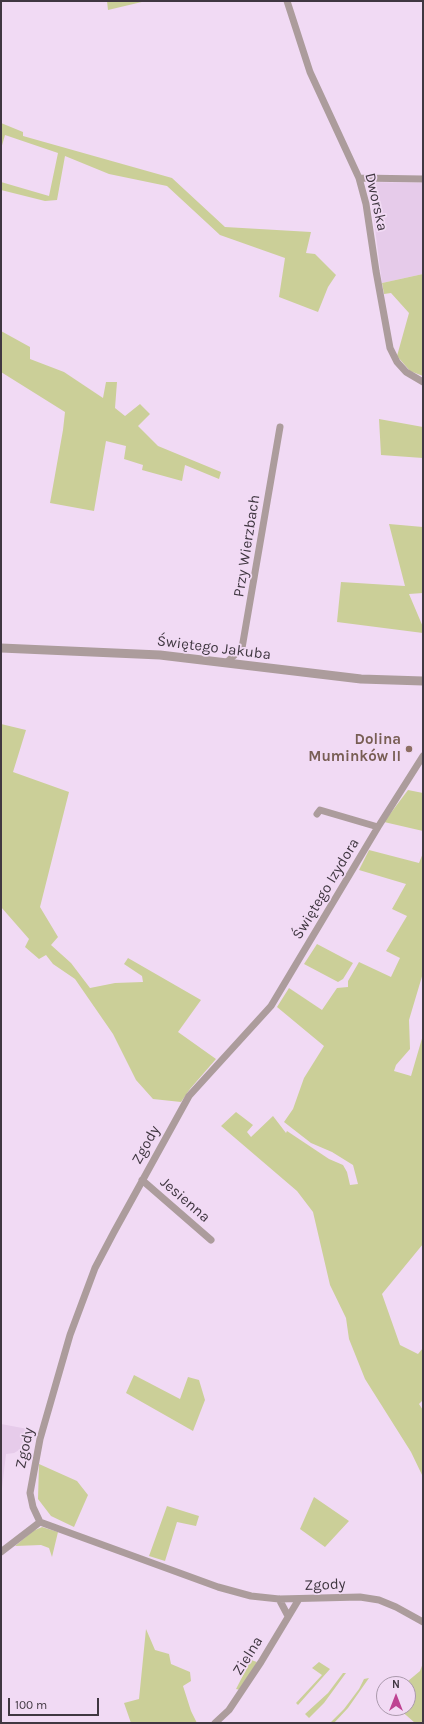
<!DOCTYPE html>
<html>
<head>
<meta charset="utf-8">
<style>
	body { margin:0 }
	#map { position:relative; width:424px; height:1724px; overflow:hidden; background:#f1daf4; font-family:Karla,sans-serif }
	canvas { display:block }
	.frame { position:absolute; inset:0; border:2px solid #403741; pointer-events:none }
	.north { position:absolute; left:376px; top:1676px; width:40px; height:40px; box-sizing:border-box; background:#f1daf4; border:1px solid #aa99ac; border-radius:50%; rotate:0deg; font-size:11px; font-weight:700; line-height:16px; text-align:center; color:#403741 }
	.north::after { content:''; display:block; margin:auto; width:14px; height:18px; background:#be4292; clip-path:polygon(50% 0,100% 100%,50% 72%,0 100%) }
	.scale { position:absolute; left:8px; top:1698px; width:91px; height:18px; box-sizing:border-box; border:2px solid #403741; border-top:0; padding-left:5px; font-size:12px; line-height:14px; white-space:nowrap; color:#403741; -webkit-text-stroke:3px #f1daf4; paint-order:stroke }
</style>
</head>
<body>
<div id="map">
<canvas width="424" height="1724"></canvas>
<div class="frame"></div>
<div class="north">N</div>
<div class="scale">100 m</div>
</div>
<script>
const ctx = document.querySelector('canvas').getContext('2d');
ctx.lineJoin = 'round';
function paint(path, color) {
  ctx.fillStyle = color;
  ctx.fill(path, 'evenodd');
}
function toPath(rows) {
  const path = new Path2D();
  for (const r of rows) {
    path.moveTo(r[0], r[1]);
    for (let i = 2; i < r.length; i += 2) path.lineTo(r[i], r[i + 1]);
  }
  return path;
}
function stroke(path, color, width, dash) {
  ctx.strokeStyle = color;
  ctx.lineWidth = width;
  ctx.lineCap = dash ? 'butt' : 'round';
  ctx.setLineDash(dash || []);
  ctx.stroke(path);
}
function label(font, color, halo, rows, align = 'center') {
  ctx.font = font + ' Karla,sans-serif';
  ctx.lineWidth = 3.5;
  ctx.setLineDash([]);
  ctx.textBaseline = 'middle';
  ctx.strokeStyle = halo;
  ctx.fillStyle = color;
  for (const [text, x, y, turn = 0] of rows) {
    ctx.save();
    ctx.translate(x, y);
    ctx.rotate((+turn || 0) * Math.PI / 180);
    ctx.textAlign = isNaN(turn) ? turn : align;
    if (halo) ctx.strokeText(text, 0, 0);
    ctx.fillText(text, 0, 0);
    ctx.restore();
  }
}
const built = toPath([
	[369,182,423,183,423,274,382,283],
	[1,1424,33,1430,31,1443,14,1453,6,1454,1,1497]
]);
const green = toPath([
	[107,1,146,1,108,10],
	[1,123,23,132,23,136,172,178,225,227,311,232,306,253,315,254,336,275,328,287,318,312,279,297,285,258,220,235,167,186,109,174,65,156,57,200,45,201,1,190,1,182,49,196,58,153,5,135,1,149],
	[423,274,423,376,410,371,397,356,409,313,391,293,384,294,382,283],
	[1,331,30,347,30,359,64,372,103,398,106,382,117,382,115,408,125,416,140,404,150,414,138,426,158,446,221,472,219,479,185,465,182,481,142,470,143,465,124,459,126,446,106,441,94,511,50,503,63,430,65,412,1,372],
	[379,419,423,427,423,458,381,455],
	[389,524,423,527,423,593,409,594,423,627,423,633,337,622,341,582,405,586],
	[1,724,26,730,13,772,69,792,40,907,58,937,51,945,71,963,90,988,115,983,143,982,142,976,124,964,128,958,201,1000,178,1032,216,1059,190,1089,181,1102,153,1099,136,1080,113,1034,75,979,53,964,46,955,39,959,25,947,29,939,1,907],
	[408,790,423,793,423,831,384,822],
	[369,850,419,863,423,853,423,973,409,1020,410,1049,396,1065,394,1071,411,1076,423,1035,423,1244,382,1294,400,1345,418,1354,423,1348,423,1400,419,1404,423,1410,423,1477,411,1452,365,1379,349,1339,346,1318,330,1285,313,1212,297,1191,221,1126,236,1112,253,1125,247,1132,251,1137,273,1116,286,1133,287,1131,329,1159,343,1165,347,1172,350,1185,358,1184,353,1165,332,1152,311,1143,284,1122,293,1109,304,1078,324,1046,277,1007,289,988,322,1010,337,988,348,987,348,981,359,962,391,977,400,958,386,951,407,916,392,909,406,884,359,870],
	[317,944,353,963,343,979,338,982,304,964],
	[134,1375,180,1399,188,1377,199,1380,205,1400,193,1431,126,1393],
	[39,1464,77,1481,88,1495,74,1527,51,1516,38,1499],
	[314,1497,349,1521,325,1547,300,1529],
	[167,1506,199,1516,196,1526,177,1522,165,1561,149,1556],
	[42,1527,58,1532,52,1557,49,1548,41,1545,15,1546,33,1531],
	[146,1629,155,1650,169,1654,171,1664,190,1672,191,1681,183,1686,191,1711,197,1723,131,1723,124,1703,139,1699],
	[251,1660,257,1662,241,1690,236,1689],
	[319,1662,330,1669,298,1705,296,1703,322,1675,312,1668],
	[423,1663,423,1723,415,1723,398,1708,408,1708,408,1684,400,1684,408,1681,420,1671],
	[343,1673,346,1673,324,1703,309,1718,305,1714,328,1693],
	[369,1678,348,1708,334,1723,330,1723,344,1709,359,1689,364,1679]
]);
const minor = toPath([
	[287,1,310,72,359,178,366,204,376,271,390,348,397,362,406,372,423,382],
	[359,178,423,179],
	[226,663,242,648,280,427],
	[423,756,378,827,271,1006,189,1096,114,1232,95,1268,70,1335,40,1439,30,1493,33,1507,40,1522,218,1587,251,1596,279,1599,360,1597,379,1600,396,1607,423,1622],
	[317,814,320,810,378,827],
	[142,1180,211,1240],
	[1,1552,40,1522],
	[279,1599,288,1616],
	[215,1723,229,1710,261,1662,299,1599]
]);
const tertiary = toPath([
	[1,648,160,655,361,679,423,681]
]);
const markers = [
	[409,749,4,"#8d6e63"]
];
const streetNames = [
	["Dworska",376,202,77],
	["Przy Wierzbach",247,546,-81],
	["Świętego Jakuba",214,648,7],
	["Świętego Izydora",326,889,-59],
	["Zgody",146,1145,-61],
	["Jesienna",185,1200,41],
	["Zgody",25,1448,-78],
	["Zgody",325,1585,-2],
	["Zielna",248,1656,-58]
];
const educationNames = [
	["Dolina",401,740],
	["Muminków II",401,757]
];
paint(built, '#e6cbea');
paint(green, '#cbcf98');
stroke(minor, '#ac9c9c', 7);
stroke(tertiary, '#ac9c9c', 9);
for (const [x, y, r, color] of markers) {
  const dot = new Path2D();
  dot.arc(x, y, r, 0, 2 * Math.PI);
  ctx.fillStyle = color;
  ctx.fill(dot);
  stroke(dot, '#f1daf4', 1.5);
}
label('15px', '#403741', '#f1daf4', streetNames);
label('bold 15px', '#785e54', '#f1daf4', educationNames, 'right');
</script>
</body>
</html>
